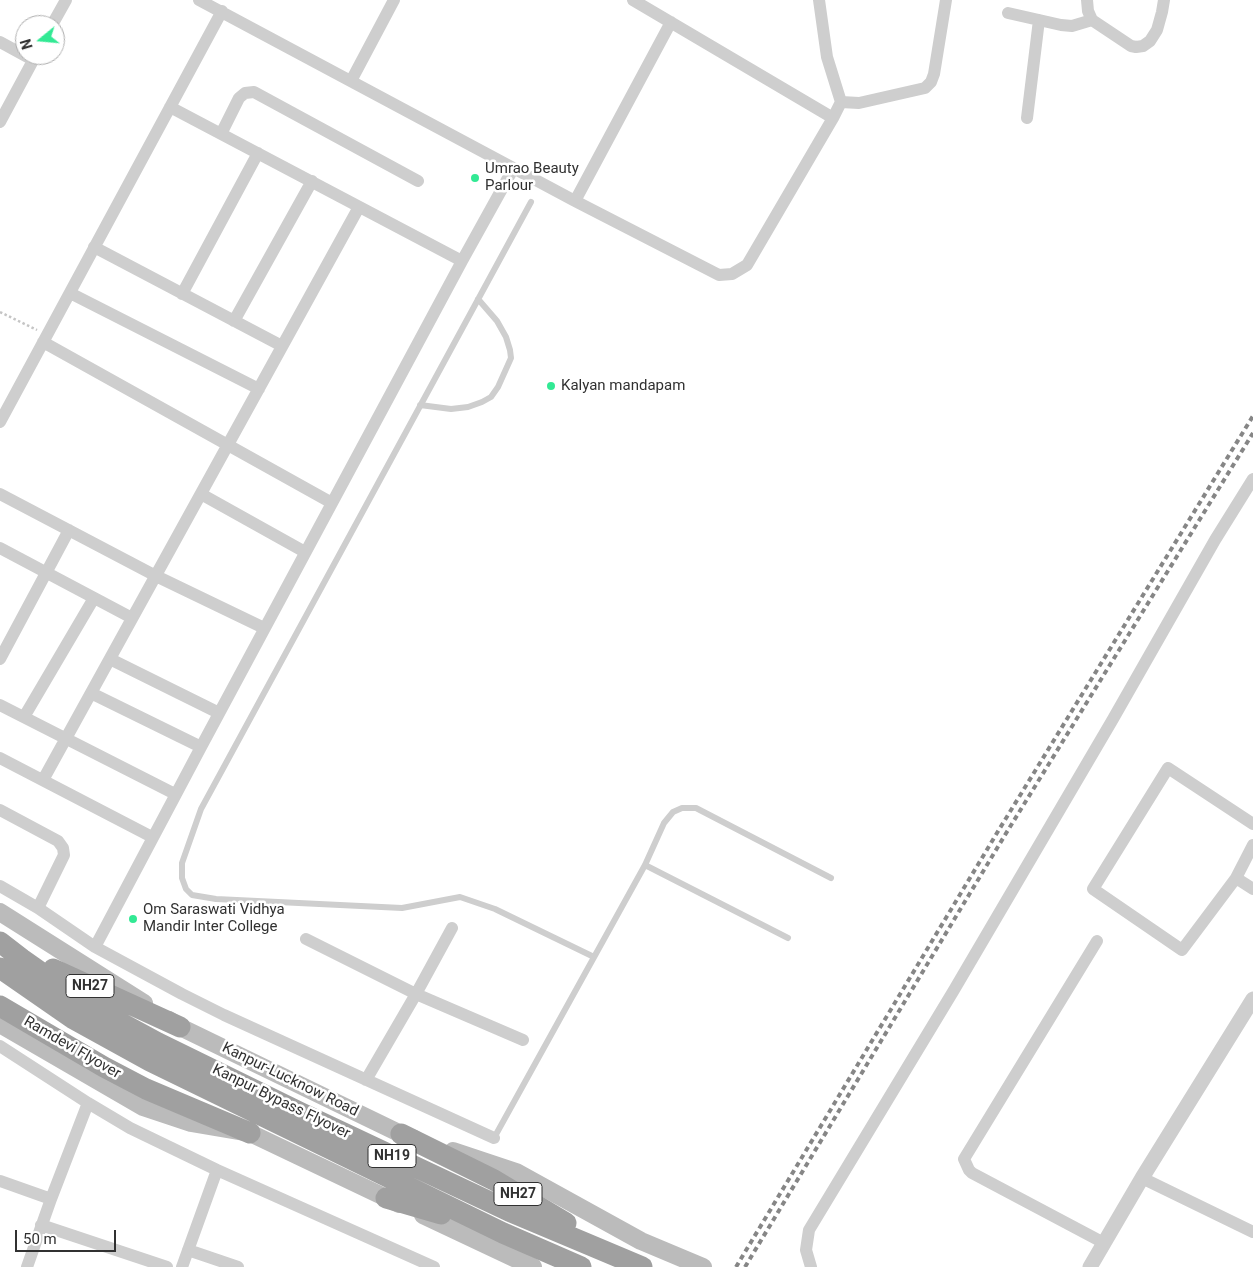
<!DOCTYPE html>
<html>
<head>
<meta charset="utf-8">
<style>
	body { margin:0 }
	#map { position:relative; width:1253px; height:1267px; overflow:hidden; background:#fff; font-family:Roboto,sans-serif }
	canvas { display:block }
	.north { position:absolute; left:15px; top:15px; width:50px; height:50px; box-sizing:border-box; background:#fff; border:1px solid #adadad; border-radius:50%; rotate:253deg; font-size:14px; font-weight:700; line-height:20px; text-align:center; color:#313131 }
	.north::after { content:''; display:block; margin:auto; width:18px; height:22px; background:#32e994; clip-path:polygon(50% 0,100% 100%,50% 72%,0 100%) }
	.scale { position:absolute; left:15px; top:1230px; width:101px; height:22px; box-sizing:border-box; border:2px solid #313131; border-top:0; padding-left:6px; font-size:15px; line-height:18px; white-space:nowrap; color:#313131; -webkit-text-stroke:4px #fff; paint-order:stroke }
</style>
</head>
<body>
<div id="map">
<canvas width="1253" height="1267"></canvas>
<div class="north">N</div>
<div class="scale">50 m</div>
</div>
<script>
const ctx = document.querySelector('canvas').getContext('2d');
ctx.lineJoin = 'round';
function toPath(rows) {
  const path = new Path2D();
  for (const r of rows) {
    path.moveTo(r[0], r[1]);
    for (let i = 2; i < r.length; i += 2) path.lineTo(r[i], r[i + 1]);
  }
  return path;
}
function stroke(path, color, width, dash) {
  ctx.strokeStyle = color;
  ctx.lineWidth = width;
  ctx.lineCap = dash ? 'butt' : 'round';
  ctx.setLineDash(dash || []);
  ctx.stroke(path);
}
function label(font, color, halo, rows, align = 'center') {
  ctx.font = font + ' Roboto,sans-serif';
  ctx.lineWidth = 5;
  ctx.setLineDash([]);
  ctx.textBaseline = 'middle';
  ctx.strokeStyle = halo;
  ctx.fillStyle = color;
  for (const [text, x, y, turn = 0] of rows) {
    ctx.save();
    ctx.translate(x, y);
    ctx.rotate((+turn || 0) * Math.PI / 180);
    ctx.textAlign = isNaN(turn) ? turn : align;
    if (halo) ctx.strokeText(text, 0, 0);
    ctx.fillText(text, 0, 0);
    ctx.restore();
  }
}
const path = toPath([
	[0,312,37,330]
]);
const service = toPath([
	[531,202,201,809,182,863,182,878,186,889,192,895,216,899,402,908,460,897,495,909,594,957],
	[420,405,451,409,468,407,482,402,491,397,498,387,511,358,510,350,506,337,497,321,478,299],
	[645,865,788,938],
	[494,1138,645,865,664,823,673,812,682,808,696,808,831,878]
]);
const minor = toPath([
	[199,0,575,201,719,275,732,274,747,265,833,118,841,102,827,57,819,0],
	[633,0,833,118],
	[1087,0,1088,11,1092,20,1131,46,1136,47,1143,46,1150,41,1157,30,1162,12,1164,0],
	[1008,13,1061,25,1072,26,1092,20],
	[52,25,66,0],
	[0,42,33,60],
	[351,81,394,0],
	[841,102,859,103,925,88,931,82,934,74,946,0],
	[170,107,462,261],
	[1027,118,1039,20],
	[0,122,36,55],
	[221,134,239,98,245,93,254,92,418,181],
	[575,201,671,22],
	[94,247,282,346],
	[70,293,259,389],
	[182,294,258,153],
	[234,321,312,181],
	[43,342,332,503],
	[0,422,222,11],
	[0,494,156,576,264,628],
	[201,494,305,552],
	[0,548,132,618],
	[0,659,69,530],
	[110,659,219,713],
	[91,693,201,747],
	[0,705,175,794],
	[24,717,94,598],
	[0,758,152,837],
	[43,780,359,207],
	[0,810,58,841,63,848,64,855,38,908],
	[1253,824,1168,768,1093,889,1182,950,1236,878,1253,845],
	[1236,878,1253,889],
	[0,886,38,908,95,947,182,994,224,1015,494,1138],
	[452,928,416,994,523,1040],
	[306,939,416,994,366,1080],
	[1097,941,964,1159,969,1170,972,1173,1104,1243],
	[95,947,201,747,462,261,513,169],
	[0,1046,88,1103,130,1128,217,1170,434,1267],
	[1142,1178,1253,1232],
	[0,1181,51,1199],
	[41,1225,167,1267],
	[188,1250,238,1267],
	[27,1267,51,1199,88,1103],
	[182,1267,217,1170],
	[811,1267,806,1250,809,1230,954,990,1113,719,1215,540,1253,479]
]);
const tertiary = toPath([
	[1090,1267,1142,1178,1253,999]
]);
const secondary = toPath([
	[0,912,144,1003],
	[169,1020,180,1027,401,1134,414,1139],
	[0,1024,143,1107,191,1123,250,1133,399,1204],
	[453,1151,516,1172,641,1241,703,1267],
	[423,1215,533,1267]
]);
const trunk = toPath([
	[0,942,22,959,86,1004,158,1043,301,1113,509,1211,642,1267],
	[0,968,72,1018,150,1061,503,1233,581,1267],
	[53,969,180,1027],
	[0,1006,104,1067,146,1089,250,1133],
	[401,1134,494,1180,566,1223],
	[386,1198,441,1214]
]);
const rail = toPath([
	[736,1267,1000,828,1253,416],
	[745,1267,1005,835,1253,433]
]);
const markers = [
	[475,178,5,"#32e994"],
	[551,386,5,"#32e994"],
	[133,919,5,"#32e994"]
];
const shields = [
	[90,986,48],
	[392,1156,48],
	[518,1194,48]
];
const shieldNames = [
	["NH27",90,986],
	["NH19",392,1156],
	["NH27",518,1194]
];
const poiNames = [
	["Umrao Beauty",485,169],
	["Parlour",485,186],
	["Kalyan mandapam",561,386],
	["Om Saraswati Vidhya",143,910],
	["Mandir Inter College",143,927]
];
const streetNames = [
	["Ramdevi Flyover",72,1048,30],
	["Kanpur-Lucknow Road",290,1080,26],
	["Kanpur Bypass Flyover",281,1102,26]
];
stroke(path, '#c5c5c5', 2.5, [2.5, 2.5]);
stroke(service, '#cecece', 6);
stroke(minor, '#cecece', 12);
stroke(tertiary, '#cecece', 15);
stroke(secondary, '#bbb', 18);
stroke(trunk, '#a0a0a0', 21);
stroke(rail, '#868686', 4, [5, 4]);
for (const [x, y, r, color] of markers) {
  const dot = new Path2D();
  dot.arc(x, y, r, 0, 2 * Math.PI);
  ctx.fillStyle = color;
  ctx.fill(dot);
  stroke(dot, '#fff', 2);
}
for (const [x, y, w] of shields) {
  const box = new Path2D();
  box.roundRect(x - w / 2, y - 11.5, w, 23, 4);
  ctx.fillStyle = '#fff';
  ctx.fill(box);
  stroke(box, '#313131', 1);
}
label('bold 14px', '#313131', null, shieldNames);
label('15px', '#313131', '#fff', poiNames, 'left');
label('15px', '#313131', '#fff', streetNames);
</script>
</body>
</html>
